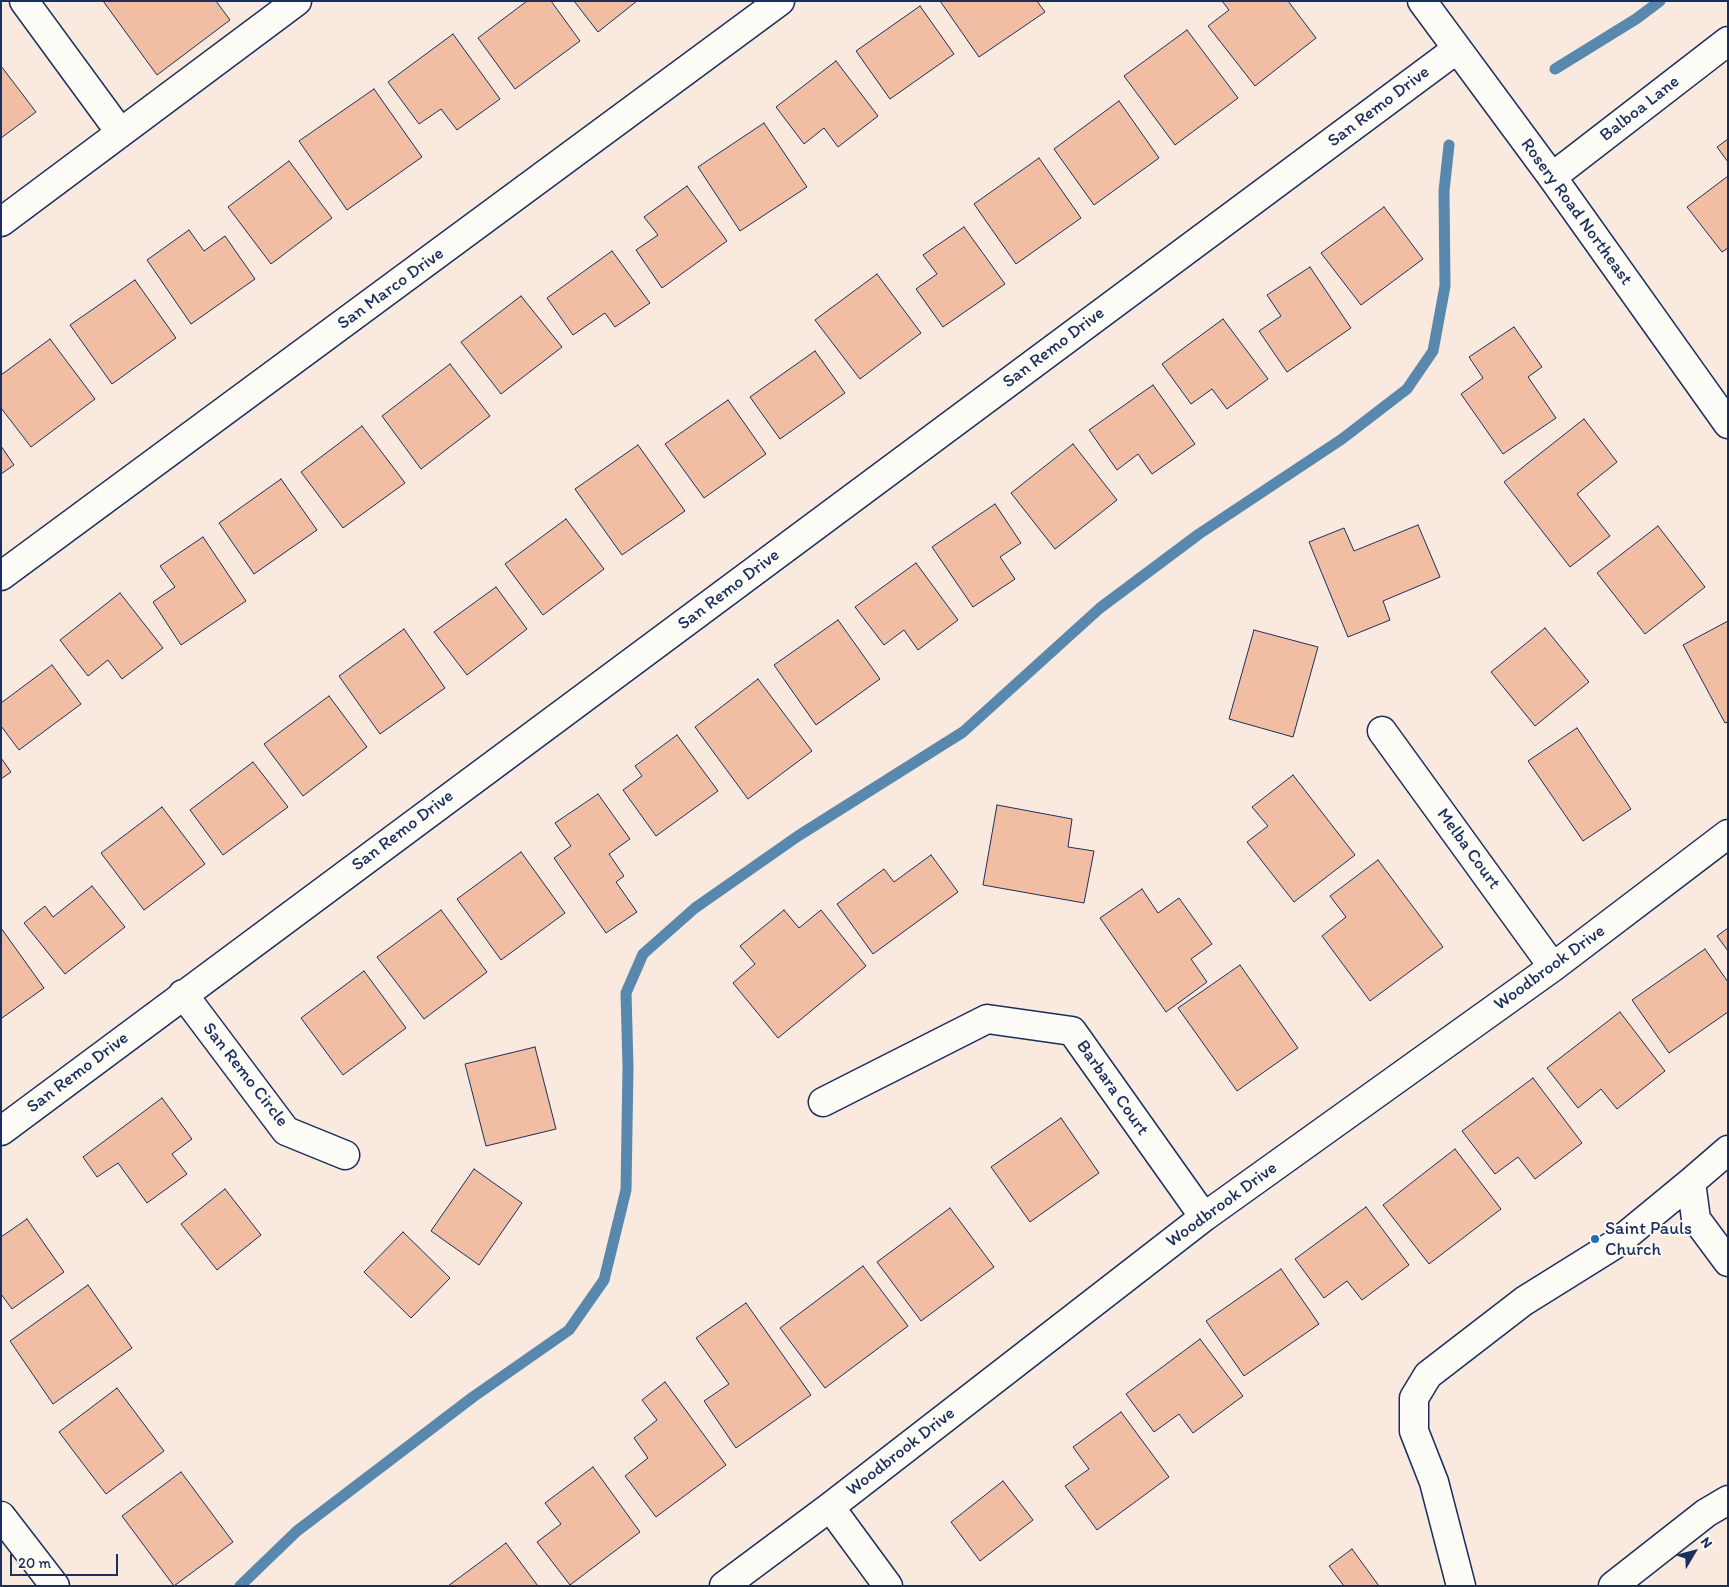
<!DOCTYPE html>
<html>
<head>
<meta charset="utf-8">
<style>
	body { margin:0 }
	#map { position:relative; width:1729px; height:1587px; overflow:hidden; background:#f9e9de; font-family:Itim,sans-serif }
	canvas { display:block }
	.frame { position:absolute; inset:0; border:2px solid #1b2f5e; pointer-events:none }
	.north { position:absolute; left:1669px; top:1527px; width:50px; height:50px; -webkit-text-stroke:4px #fdfcf7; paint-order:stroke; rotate:53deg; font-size:14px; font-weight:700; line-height:20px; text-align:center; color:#1b2f5e }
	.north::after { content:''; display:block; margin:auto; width:18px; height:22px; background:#1b2f5e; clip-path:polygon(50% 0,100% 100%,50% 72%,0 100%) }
	.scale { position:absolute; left:10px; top:1554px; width:108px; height:22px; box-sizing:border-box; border:2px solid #1b2f5e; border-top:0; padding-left:6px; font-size:15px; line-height:18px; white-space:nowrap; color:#1b2f5e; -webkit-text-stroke:4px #fdfcf7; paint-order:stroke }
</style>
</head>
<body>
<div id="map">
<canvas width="1729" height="1587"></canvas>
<div class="frame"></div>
<div class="north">N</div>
<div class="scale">20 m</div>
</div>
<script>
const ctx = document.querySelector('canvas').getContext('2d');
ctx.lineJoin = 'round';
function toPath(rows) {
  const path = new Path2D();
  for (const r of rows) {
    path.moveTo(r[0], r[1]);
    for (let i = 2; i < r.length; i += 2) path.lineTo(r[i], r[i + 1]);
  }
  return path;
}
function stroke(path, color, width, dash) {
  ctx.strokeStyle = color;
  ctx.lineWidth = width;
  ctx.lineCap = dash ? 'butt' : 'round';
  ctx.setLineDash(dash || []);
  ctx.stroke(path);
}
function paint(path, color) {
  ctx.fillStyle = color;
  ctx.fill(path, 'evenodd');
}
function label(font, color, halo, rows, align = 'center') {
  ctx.font = font + ' Itim,sans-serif';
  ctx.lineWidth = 4;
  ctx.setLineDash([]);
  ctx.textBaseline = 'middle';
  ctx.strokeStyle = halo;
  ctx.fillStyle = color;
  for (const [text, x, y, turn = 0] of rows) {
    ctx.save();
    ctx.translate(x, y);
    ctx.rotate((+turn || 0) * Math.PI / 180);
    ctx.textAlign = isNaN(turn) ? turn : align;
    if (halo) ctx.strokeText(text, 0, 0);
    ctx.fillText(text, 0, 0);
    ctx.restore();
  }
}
const stream = toPath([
	[1555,69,1636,19,1660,1],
	[240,1586,297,1531,473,1397,569,1330,604,1280,626,1190,628,1067,626,993,643,954,695,908,798,836,963,732,1100,608,1199,534,1342,439,1407,389,1433,351,1445,286,1444,191,1449,145]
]);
const building = toPath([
	[103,1,216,1,230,20,157,75,103,1],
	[527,1,551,1,580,41,515,89,478,38,527,1],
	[574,1,637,1,598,32,574,1],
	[940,1,1037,1,1045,12,979,57,940,1],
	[1222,1,1288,1,1316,38,1255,86,1208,26,1229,10,1222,1],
	[920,6,954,54,890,99,856,51,920,6],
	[1187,30,1238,98,1175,145,1124,76,1187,30],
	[453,34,500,99,457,130,441,109,419,124,388,82,453,34],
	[836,61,878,116,838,147,824,128,804,144,776,107,836,61],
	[1,66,36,112,1,138,1,66],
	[374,89,422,157,347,210,299,141,374,89],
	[1119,101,1159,158,1094,205,1054,149,1119,101],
	[764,123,807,187,740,231,698,167,764,123],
	[1728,139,1728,162,1717,147,1728,139],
	[1039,158,1081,218,1016,264,974,204,1039,158],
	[289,161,332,218,271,264,228,207,289,161],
	[1728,176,1728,248,1722,252,1687,207,1728,176],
	[687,186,727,241,662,288,636,250,658,235,644,217,687,186],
	[1384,207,1423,259,1361,305,1321,253,1384,207],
	[964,227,1005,284,943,327,916,289,937,274,923,255,964,227],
	[189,230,204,251,225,236,255,279,191,324,147,260,189,230],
	[612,251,650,303,615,327,605,313,573,335,547,298,612,251],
	[1310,267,1351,328,1287,372,1259,331,1281,316,1267,295,1310,267],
	[877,274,921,333,860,379,815,320,877,274],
	[135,280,176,338,112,384,70,325,135,280],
	[521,296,562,347,501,394,461,342,521,296],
	[1223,319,1268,379,1227,409,1212,389,1191,404,1162,364,1223,319],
	[1514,327,1542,367,1528,377,1556,418,1503,454,1461,394,1483,378,1469,357,1514,327],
	[50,339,95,399,31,447,1,408,1,375,50,339],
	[815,351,845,393,780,439,750,397,815,351],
	[450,364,490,416,421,469,382,416,450,364],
	[1153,385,1195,444,1152,474,1138,454,1117,470,1089,430,1153,385],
	[728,400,766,454,704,498,665,444,728,400],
	[1584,419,1617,462,1577,494,1610,536,1570,567,1504,482,1584,419],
	[362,426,405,483,343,528,301,472,362,426],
	[1073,444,1117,500,1055,549,1011,493,1073,444],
	[638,445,685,511,622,555,575,489,638,445],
	[1,446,14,465,1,474,1,446],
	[281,479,317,530,254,574,219,523,281,479],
	[995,504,1021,543,1000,557,1015,579,973,607,932,547,995,504],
	[566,519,604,569,543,615,505,564,566,519],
	[1418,525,1440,577,1383,601,1390,620,1348,637,1309,542,1344,528,1354,551,1418,525],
	[1658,526,1705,587,1645,634,1597,573,1658,526],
	[203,537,246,601,181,645,153,602,175,587,160,566,203,537],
	[916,563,958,620,918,650,904,630,884,645,855,607,916,563],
	[496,587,527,629,467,675,434,632,496,587],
	[120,593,163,648,122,679,108,660,88,676,60,640,120,593],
	[838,620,880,679,816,725,774,665,838,620],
	[1728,621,1728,722,1725,723,1683,645,1728,621],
	[1545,628,1589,682,1535,726,1491,672,1545,628],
	[404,629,445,688,380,734,339,676,404,629],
	[1254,630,1318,647,1293,737,1229,719,1254,630],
	[52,665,81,704,19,750,1,726,1,703,52,665],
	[758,679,812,751,748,799,695,727,758,679],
	[329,696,367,747,303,796,264,744,329,696],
	[1577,728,1631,809,1583,841,1528,761,1577,728],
	[677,735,718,791,656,836,623,790,642,776,635,766,677,735],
	[1,758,11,772,1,779,1,758],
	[253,762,288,807,223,855,190,810,253,762],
	[1293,775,1355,855,1294,902,1247,842,1268,826,1252,807,1293,775],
	[598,794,630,839,609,854,624,876,616,882,637,912,606,933,554,858,571,846,555,823,598,794],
	[997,805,1072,819,1068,847,1094,851,1084,903,983,885,997,805],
	[162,807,205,864,144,910,101,853,162,807],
	[521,852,565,913,501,960,457,899,521,852],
	[931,855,958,892,873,954,837,904,884,869,894,882,931,855],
	[1378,860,1443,947,1370,1001,1322,936,1346,917,1330,896,1378,860],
	[92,886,125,927,65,974,24,923,45,906,53,917,92,886],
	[1142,889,1158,913,1179,898,1212,944,1191,959,1207,982,1166,1012,1100,918,1142,889],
	[441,910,487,972,424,1019,377,957,441,910],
	[784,910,799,928,821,910,866,966,778,1038,733,983,755,964,740,946,784,910],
	[1,928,44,988,2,1018,1,1017,1,928],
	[1728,928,1728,951,1717,936,1728,928],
	[1705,949,1728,982,1728,1012,1669,1053,1632,1000,1705,949],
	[1240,965,1298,1048,1237,1091,1178,1008,1240,965],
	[364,971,406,1028,343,1075,301,1018,364,971],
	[1620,1012,1665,1071,1617,1109,1601,1089,1578,1108,1547,1068,1620,1012],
	[535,1047,556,1129,486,1146,465,1064,535,1047],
	[1533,1078,1582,1143,1535,1179,1518,1157,1495,1174,1462,1131,1533,1078],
	[162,1098,192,1139,172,1154,187,1174,147,1203,118,1163,97,1177,83,1157,162,1098],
	[1061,1118,1099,1173,1030,1222,991,1167,1061,1118],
	[1455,1149,1501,1209,1429,1264,1383,1205,1455,1149],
	[474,1169,522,1203,479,1265,431,1231,474,1169],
	[225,1189,261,1235,217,1270,181,1224,225,1189],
	[1366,1207,1409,1265,1362,1300,1347,1281,1324,1298,1295,1259,1366,1207],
	[950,1208,994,1267,921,1321,877,1262,950,1208],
	[27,1219,64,1272,12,1309,1,1294,1,1237,27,1219],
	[403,1232,450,1278,411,1318,364,1272,403,1232],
	[863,1266,908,1326,825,1388,780,1328,863,1266],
	[1281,1269,1319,1324,1244,1376,1206,1321,1281,1269],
	[88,1285,132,1348,53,1404,10,1341,88,1285],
	[746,1303,811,1395,736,1448,704,1401,729,1384,696,1338,746,1303],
	[1200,1339,1243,1396,1193,1433,1179,1414,1154,1432,1126,1394,1200,1339],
	[665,1382,726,1465,656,1517,625,1476,648,1458,634,1438,657,1420,642,1400,665,1382],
	[117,1388,164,1451,106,1494,59,1432,117,1388],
	[1121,1412,1169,1477,1097,1530,1065,1486,1089,1469,1073,1447,1121,1412],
	[593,1467,640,1532,570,1585,537,1542,561,1524,545,1503,593,1467],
	[181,1472,233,1542,174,1586,122,1516,181,1472],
	[1003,1481,1033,1520,980,1561,951,1522,1003,1481],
	[506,1543,538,1586,448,1586,506,1543],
	[1352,1549,1379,1586,1344,1586,1329,1566,1352,1549]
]);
const minor = toPath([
	[24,1,120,132],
	[1422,1,1552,177,1728,424],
	[1552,177,1728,41],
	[1,222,297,1],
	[1,576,780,1],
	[1382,731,1553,967],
	[183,994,286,1131,345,1155],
	[823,1102,987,1019,1072,1031,1204,1217],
	[1,1131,1457,49],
	[1728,1150,1691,1182,1696,1219,1728,1262],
	[830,1507,888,1586],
	[1,1516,55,1586],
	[724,1586,830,1507,1204,1217,1553,967,1728,834],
	[1461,1586,1434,1482,1414,1431,1414,1398,1428,1375,1524,1301,1617,1243,1691,1182],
	[1613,1586,1706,1513,1728,1500]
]);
const markers = [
	[1595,1239,5,"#1f6fb2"]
];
const streetNames = [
	["San Remo Drive",1379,107,-37],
	["Balboa Lane",1640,109,-38],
	["Rosery Road Northeast",1576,212,54],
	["San Marco Drive",391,289,-36],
	["San Remo Drive",1054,348,-37],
	["San Remo Drive",729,590,-37],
	["San Remo Drive",403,831,-37],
	["Melba Court",1468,849,54],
	["Woodbrook Drive",1550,968,-36],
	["San Remo Drive",78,1073,-37],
	["San Remo Circle",245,1075,52],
	["Barbara Court",1112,1088,55],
	["Woodbrook Drive",1222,1205,-36],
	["Woodbrook Drive",901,1452,-38]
];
const poiNames = [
	["Saint Pauls",1605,1229],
	["Church",1605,1250]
];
stroke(stream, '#5888ad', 11);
paint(building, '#f1bea3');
stroke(building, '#1b2f5e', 1);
stroke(minor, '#1b2f5e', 31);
stroke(minor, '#fdfcf7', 28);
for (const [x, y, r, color] of markers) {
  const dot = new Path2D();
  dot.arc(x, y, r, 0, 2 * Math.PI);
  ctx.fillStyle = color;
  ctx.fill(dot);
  stroke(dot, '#fdfcf7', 2);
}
label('18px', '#1b2f5e', '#fdfcf7', streetNames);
label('18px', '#1b2f5e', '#fdfcf7', poiNames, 'left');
</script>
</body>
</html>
